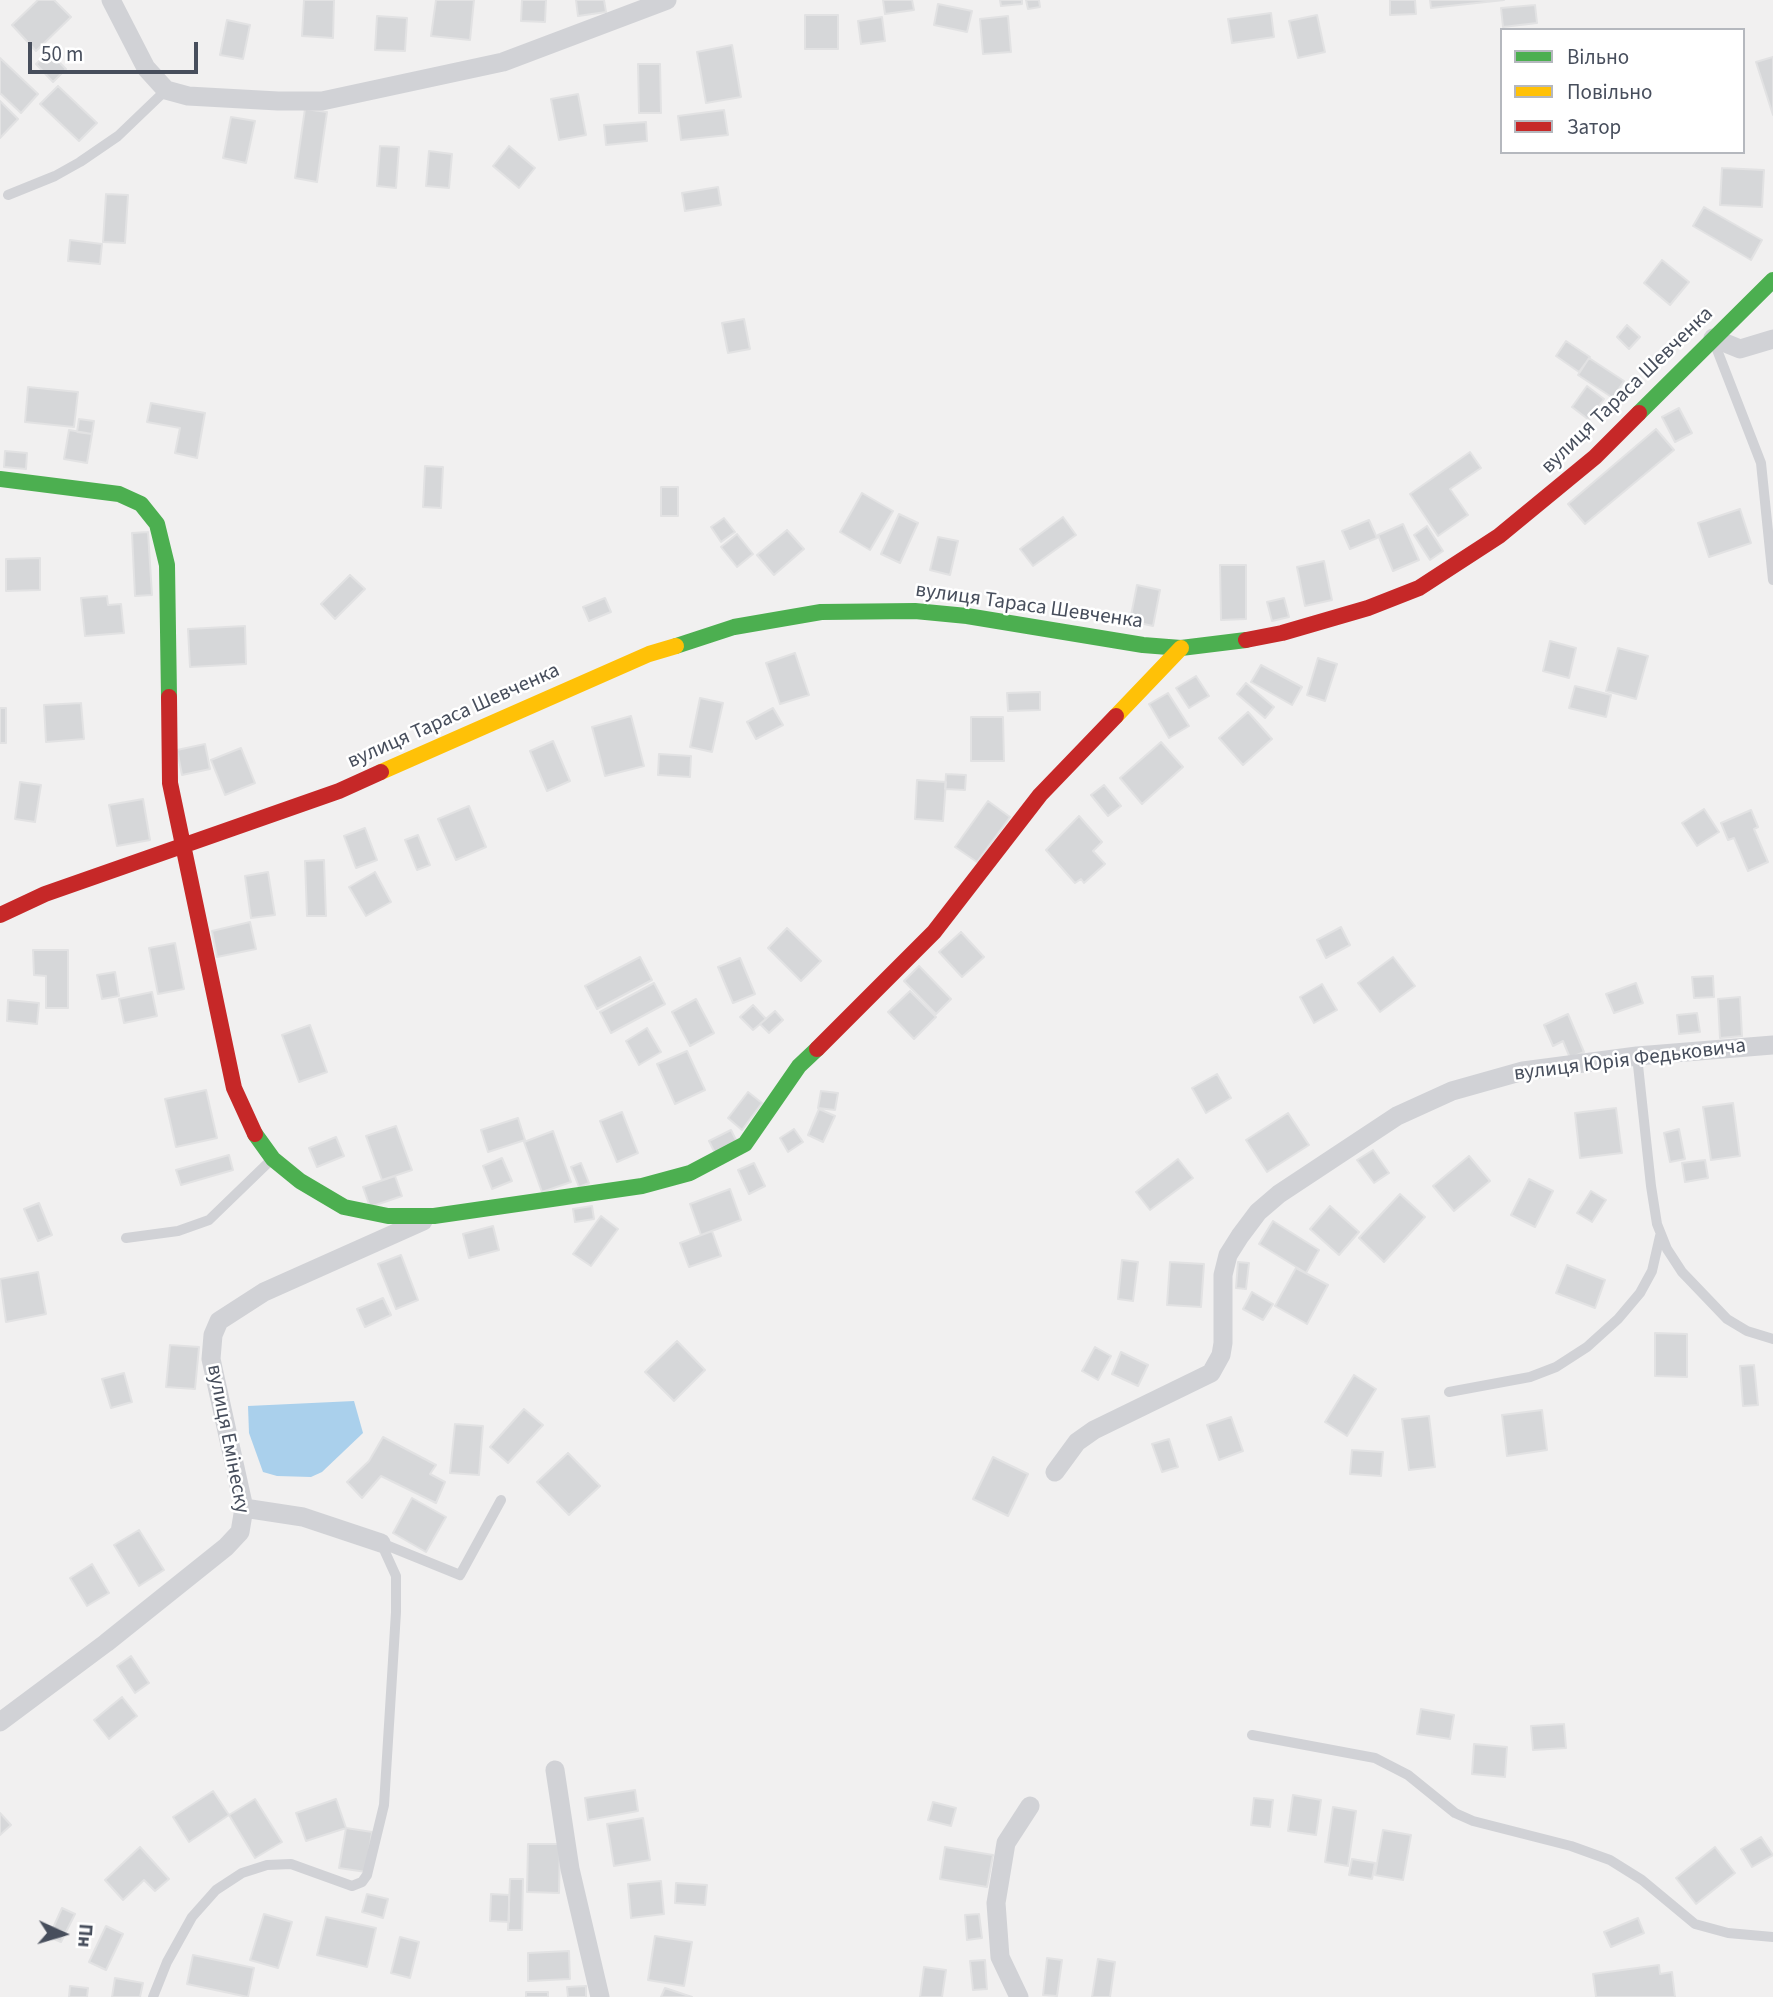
<!DOCTYPE html>
<html>
<head>
<meta charset="utf-8">
<style>
	body { margin:0 }
	#map { position:relative; width:1773px; height:1997px; overflow:hidden; background:#f1f0f0; font-family:"Source Sans 3",sans-serif }
	canvas { display:block }
	.legend { position:absolute; left:1500px; top:28px; width:245px; height:126px; box-sizing:border-box; background:#fff; border:2px solid #b5b8be; margin:0; padding:9px 12px; list-style:none; font-size:21px; color:#474e5c }
	.legend li { display:flex; align-items:center; gap:14px; height:35px }
	.legend b { width:35px; border:2px solid #b5b8be }
	.north { position:absolute; left:28px; top:1899px; width:70px; height:70px; -webkit-text-stroke:5px #fff; paint-order:stroke; rotate:94deg; font-size:19px; font-weight:700; line-height:28px; text-align:center; color:#474e5c }
	.north::after { content:''; display:block; margin:auto; width:24px; height:32px; background:#474e5c; clip-path:polygon(50% 0,100% 100%,50% 72%,0 100%) }
	.scale { position:absolute; left:28px; top:42px; width:170px; height:32px; box-sizing:border-box; border:4px solid #474e5c; border-top:0; padding-left:9px; font-size:21px; line-height:24px; white-space:nowrap; color:#474e5c; -webkit-text-stroke:5px #fff; paint-order:stroke }
</style>
</head>
<body>
<div id="map">
<canvas width="1773" height="1997"></canvas>
<ul class="legend">
<li><b style="height:9px;background:#4caf50"></b>Вільно</li>
<li><b style="height:9px;background:#ffc107"></b>Повільно</li>
<li><b style="height:9px;background:#c62828"></b>Затор</li>
</ul>
<div class="north">Пн</div>
<div class="scale">50 m</div>
</div>
<script>
const ctx = document.querySelector('canvas').getContext('2d');
ctx.lineJoin = 'round';
function paint(path, color) {
  ctx.fillStyle = color;
  ctx.fill(path, 'evenodd');
}
function toPath(rows) {
  const path = new Path2D();
  for (const r of rows) {
    path.moveTo(r[0], r[1]);
    for (let i = 2; i < r.length; i += 2) path.lineTo(r[i], r[i + 1]);
  }
  return path;
}
function stroke(path, color, width, dash) {
  ctx.strokeStyle = color;
  ctx.lineWidth = width;
  ctx.lineCap = dash ? 'butt' : 'round';
  ctx.setLineDash(dash || []);
  ctx.stroke(path);
}
function label(font, color, halo, rows, align = 'center') {
  ctx.font = font + ' "Source Sans 3",sans-serif';
  ctx.lineWidth = 5;
  ctx.setLineDash([]);
  ctx.textBaseline = 'middle';
  ctx.strokeStyle = halo;
  ctx.fillStyle = color;
  for (const [text, x, y, turn = 0] of rows) {
    ctx.save();
    ctx.translate(x, y);
    ctx.rotate((+turn || 0) * Math.PI / 180);
    ctx.textAlign = isNaN(turn) ? turn : align;
    if (halo) ctx.strokeText(text, 0, 0);
    ctx.fillText(text, 0, 0);
    ctx.restore();
  }
}
const water = toPath([
	[354,1401,363,1433,322,1472,311,1477,277,1476,263,1472,249,1433,248,1406]
]);
const building = toPath([
	[38,0,54,0,71,17,36,51,12,25,38,0],
	[304,0,334,0,333,38,302,36,304,0],
	[436,0,474,0,470,40,431,36,436,0],
	[522,0,546,0,545,22,521,21,522,0],
	[576,0,604,0,606,12,578,16,576,0],
	[883,0,912,0,914,10,885,14,883,0],
	[1000,0,1022,0,1022,4,1001,6,1000,0],
	[1026,0,1039,0,1040,7,1028,9,1026,0],
	[1390,0,1415,0,1416,14,1390,15,1390,0],
	[1430,0,1504,0,1431,8,1430,0],
	[938,4,972,11,967,32,934,25,938,4],
	[1535,5,1537,23,1503,27,1501,8,1535,5],
	[1271,13,1274,37,1232,43,1228,19,1271,13],
	[805,15,838,15,838,49,805,49,805,15],
	[1317,15,1325,52,1298,58,1289,21,1317,15],
	[377,16,407,18,405,51,375,50,377,16],
	[1008,16,1011,52,983,54,980,19,1008,16],
	[882,17,885,41,861,44,858,21,882,17],
	[227,20,250,25,243,59,220,55,227,20],
	[732,45,741,97,706,103,697,52,732,45],
	[49,52,66,69,53,82,36,64,49,52],
	[1773,57,1773,115,1756,62,1773,57],
	[0,58,38,94,21,113,0,93,0,58],
	[638,64,660,64,661,113,639,113,638,64],
	[58,86,97,123,79,141,40,104,58,86],
	[578,94,586,135,559,140,551,99,578,94],
	[0,101,18,119,0,138,0,101],
	[305,109,327,112,317,182,295,178,305,109],
	[724,110,728,135,681,140,678,116,724,110],
	[231,117,255,121,246,163,223,158,231,117],
	[646,122,647,141,606,145,604,125,646,122],
	[380,146,399,147,396,188,377,186,380,146],
	[509,146,535,168,519,188,493,166,509,146],
	[429,151,452,154,449,188,426,186,429,151],
	[1722,168,1764,170,1762,207,1720,205,1722,168],
	[718,187,721,205,685,211,682,193,718,187],
	[106,194,128,195,125,243,103,242,106,194],
	[1704,207,1762,240,1751,260,1693,226,1704,207],
	[70,240,102,244,100,264,68,261,70,240],
	[1662,260,1689,282,1670,305,1644,283,1662,260],
	[744,319,750,349,728,353,722,323,744,319],
	[1627,325,1640,337,1629,349,1617,337,1627,325],
	[1566,341,1590,357,1579,372,1556,356,1566,341],
	[1589,358,1624,381,1613,398,1578,375,1589,358],
	[1587,386,1604,399,1589,420,1572,407,1587,386],
	[28,387,78,392,74,427,25,422,28,387],
	[151,403,205,413,197,458,175,453,180,428,147,422,151,403],
	[1679,408,1692,433,1675,442,1662,417,1679,408],
	[79,419,94,421,92,434,77,432,79,419],
	[1656,429,1674,450,1585,524,1568,504,1656,429],
	[69,430,92,434,87,463,64,459,69,430],
	[5,451,27,453,26,469,4,467,5,451],
	[1470,452,1481,468,1450,489,1468,515,1438,536,1410,494,1470,452],
	[425,466,443,467,441,508,423,507,425,466],
	[661,487,678,487,678,516,661,516,661,487],
	[862,493,893,511,870,550,840,532,862,493],
	[1740,509,1751,543,1709,557,1698,523,1740,509],
	[899,514,918,523,900,563,881,554,899,514],
	[1063,517,1076,535,1033,566,1020,549,1063,517],
	[724,518,735,532,721,542,711,527,724,518],
	[1369,520,1377,538,1350,549,1342,531,1369,520],
	[1403,524,1419,560,1393,571,1378,535,1403,524],
	[1427,526,1443,551,1430,560,1414,535,1427,526],
	[787,530,804,549,774,575,757,555,787,530],
	[148,532,152,595,135,596,132,533,148,532],
	[737,534,753,554,737,567,721,547,737,534],
	[938,537,958,541,950,575,930,570,938,537],
	[40,558,40,590,6,591,6,559,40,558],
	[1324,561,1332,600,1305,606,1297,567,1324,561],
	[1220,565,1246,565,1246,619,1221,620,1220,565],
	[350,575,365,589,335,619,321,604,350,575],
	[1137,585,1160,590,1153,626,1130,621,1137,585],
	[107,596,108,605,121,604,124,633,85,636,81,598,107,596],
	[605,598,611,612,589,621,583,607,605,598],
	[1284,598,1289,617,1272,621,1267,602,1284,598],
	[245,626,246,664,190,667,188,629,245,626],
	[1550,641,1576,648,1569,678,1543,671,1550,641],
	[1618,648,1648,656,1636,699,1606,691,1618,648],
	[795,653,809,695,780,704,766,663,795,653],
	[1318,658,1337,664,1325,701,1307,695,1318,658],
	[1261,665,1302,687,1292,705,1251,682,1261,665],
	[1196,676,1209,696,1189,708,1176,688,1196,676],
	[1246,683,1274,707,1265,718,1237,694,1246,683],
	[1575,686,1611,695,1606,717,1569,708,1575,686],
	[1040,692,1040,710,1008,711,1007,693,1040,692],
	[1168,693,1189,726,1169,738,1149,704,1168,693],
	[700,698,723,703,712,752,690,747,700,698],
	[81,703,84,739,46,742,44,705,81,703],
	[0,708,6,708,6,743,0,743,0,708],
	[773,708,783,725,756,739,747,722,773,708],
	[1248,712,1272,739,1243,765,1219,738,1248,712],
	[631,716,644,766,605,776,592,727,631,716],
	[971,717,1003,717,1004,761,971,761,971,717],
	[553,741,570,781,547,791,530,751,553,741],
	[1161,742,1183,767,1142,804,1120,778,1161,742],
	[205,744,210,769,182,775,177,750,205,744],
	[241,748,255,783,225,795,211,760,241,748],
	[659,754,691,756,690,777,658,775,659,754],
	[946,774,966,775,965,790,945,789,946,774],
	[917,780,946,782,943,821,915,819,917,780],
	[20,782,41,785,35,822,15,819,20,782],
	[1104,785,1121,806,1108,816,1091,795,1104,785],
	[143,799,150,840,117,846,109,805,143,799],
	[988,801,1010,817,977,862,955,847,988,801],
	[469,806,486,847,456,860,438,819,469,806],
	[1704,809,1719,832,1697,846,1682,823,1704,809],
	[1751,810,1758,827,1754,829,1768,862,1748,871,1734,838,1728,840,1721,823,1751,810],
	[1079,816,1102,842,1093,851,1105,864,1084,883,1081,879,1075,883,1046,850,1079,816],
	[365,828,377,860,356,868,344,836,365,828],
	[418,835,430,865,417,870,405,840,418,835],
	[324,860,326,916,307,916,305,861,324,860],
	[268,872,275,915,251,918,245,876,268,872],
	[375,872,391,902,366,916,349,887,375,872],
	[250,922,256,949,217,957,212,931,250,922],
	[1341,927,1350,945,1326,958,1317,940,1341,927],
	[787,928,821,961,801,981,768,948,787,928],
	[961,932,984,957,962,977,939,952,961,932],
	[175,943,184,989,158,994,149,948,175,943],
	[33,950,68,950,68,1008,46,1008,46,976,34,975,33,950],
	[640,957,652,980,597,1009,585,986,640,957],
	[1393,957,1415,986,1380,1012,1358,983,1393,957],
	[740,958,755,994,733,1003,718,967,740,958],
	[919,966,951,999,936,1014,904,981,919,966],
	[115,972,119,996,102,999,97,975,115,972],
	[1713,976,1714,997,1694,998,1692,977,1713,976],
	[654,983,665,1004,611,1033,600,1012,654,983],
	[1636,983,1643,1003,1614,1013,1606,994,1636,983],
	[1322,984,1337,1010,1314,1023,1300,997,1322,984],
	[910,991,936,1017,914,1039,888,1012,910,991],
	[152,992,157,1016,124,1023,119,999,152,992],
	[1740,997,1742,1036,1720,1038,1718,999,1740,997],
	[696,999,714,1033,690,1046,672,1012,696,999],
	[8,1000,39,1003,37,1024,7,1021,8,1000],
	[753,1005,766,1019,753,1030,740,1017,753,1005],
	[775,1011,783,1020,769,1033,760,1024,775,1011],
	[1697,1013,1700,1032,1679,1034,1677,1015,1697,1013],
	[1568,1014,1584,1052,1570,1058,1563,1041,1553,1046,1544,1025,1568,1014],
	[310,1025,327,1072,299,1082,282,1035,310,1025],
	[647,1028,661,1052,639,1065,626,1041,647,1028],
	[687,1051,705,1090,675,1104,657,1064,687,1051],
	[1217,1074,1231,1098,1206,1113,1192,1088,1217,1074],
	[206,1090,217,1138,176,1147,165,1099,206,1090],
	[821,1091,838,1093,835,1110,818,1108,821,1091],
	[748,1092,762,1103,742,1130,728,1118,748,1092],
	[1733,1103,1740,1156,1711,1160,1703,1107,1733,1103],
	[1616,1108,1622,1153,1580,1158,1575,1113,1616,1108],
	[819,1109,835,1116,823,1142,808,1135,819,1109],
	[622,1112,638,1153,617,1162,600,1121,622,1112],
	[1288,1113,1309,1145,1267,1172,1246,1140,1288,1113],
	[518,1118,525,1140,488,1152,481,1130,518,1118],
	[396,1126,412,1170,382,1180,366,1136,396,1126],
	[794,1129,803,1142,788,1152,780,1138,794,1129],
	[1679,1129,1685,1159,1670,1162,1664,1133,1679,1129],
	[731,1130,737,1142,715,1153,709,1141,731,1130],
	[553,1131,571,1182,542,1192,524,1142,553,1131],
	[336,1137,344,1156,317,1167,309,1148,336,1137],
	[1373,1150,1389,1173,1374,1183,1357,1160,1373,1150],
	[229,1155,233,1170,181,1185,176,1170,229,1155],
	[1469,1156,1490,1181,1454,1211,1433,1186,1469,1156],
	[502,1158,512,1181,492,1189,483,1166,502,1158],
	[1178,1159,1193,1178,1150,1210,1136,1192,1178,1159],
	[1705,1160,1708,1178,1685,1182,1682,1163,1705,1160],
	[581,1163,589,1183,579,1187,571,1167,581,1163],
	[754,1163,765,1186,749,1194,738,1170,754,1163],
	[395,1176,402,1196,370,1207,363,1187,395,1176],
	[1529,1179,1553,1191,1535,1227,1511,1215,1529,1179],
	[730,1189,741,1220,701,1235,690,1204,730,1189],
	[1591,1191,1606,1200,1592,1222,1577,1213,1591,1191],
	[1400,1194,1425,1217,1384,1262,1359,1238,1400,1194],
	[39,1203,52,1235,38,1241,24,1209,39,1203],
	[592,1206,594,1219,575,1222,573,1209,592,1206],
	[1330,1206,1359,1232,1339,1255,1310,1229,1330,1206],
	[601,1216,618,1229,591,1266,573,1254,601,1216],
	[1273,1221,1319,1250,1306,1273,1259,1244,1273,1221],
	[493,1226,499,1250,469,1258,463,1234,493,1226],
	[712,1231,721,1256,689,1267,680,1243,712,1231],
	[401,1255,418,1300,396,1309,378,1264,401,1255],
	[1122,1260,1138,1262,1133,1301,1118,1299,1122,1260],
	[1170,1262,1204,1264,1201,1307,1167,1305,1170,1262],
	[1238,1262,1249,1263,1246,1289,1236,1288,1238,1262],
	[1567,1265,1605,1280,1595,1308,1556,1293,1567,1265],
	[1296,1268,1328,1285,1307,1324,1275,1306,1296,1268],
	[38,1272,46,1314,6,1322,0,1279,38,1272],
	[1252,1292,1273,1304,1263,1320,1243,1309,1252,1292],
	[383,1298,391,1315,365,1327,357,1309,383,1298],
	[1655,1333,1687,1334,1687,1377,1655,1376,1655,1333],
	[677,1341,705,1370,674,1401,645,1372,677,1341],
	[170,1345,199,1347,195,1389,166,1387,170,1345],
	[1095,1347,1111,1356,1098,1380,1082,1371,1095,1347],
	[1121,1352,1148,1365,1138,1386,1112,1374,1121,1352],
	[1754,1365,1758,1405,1743,1406,1740,1366,1754,1365],
	[124,1373,132,1402,111,1408,102,1379,124,1373],
	[1354,1375,1376,1389,1347,1436,1325,1422,1354,1375],
	[524,1409,543,1425,508,1463,490,1447,524,1409],
	[1542,1410,1547,1450,1507,1456,1502,1415,1542,1410],
	[1429,1416,1435,1467,1409,1470,1402,1419,1429,1416],
	[1231,1417,1243,1451,1219,1460,1207,1425,1231,1417],
	[455,1424,483,1426,479,1475,450,1473,455,1424],
	[383,1437,436,1465,430,1474,445,1482,436,1503,381,1476,362,1498,347,1482,369,1461,383,1437],
	[1169,1439,1178,1467,1162,1472,1152,1444,1169,1439],
	[1352,1450,1383,1452,1381,1476,1350,1474,1352,1450],
	[568,1453,600,1486,569,1515,537,1482,568,1453],
	[993,1457,1028,1474,1008,1516,973,1499,993,1457],
	[412,1498,446,1517,426,1552,393,1533,412,1498],
	[139,1530,164,1570,139,1586,114,1545,139,1530],
	[92,1564,109,1593,87,1606,70,1578,92,1564],
	[131,1656,149,1683,135,1693,117,1666,131,1656],
	[122,1697,137,1716,109,1739,94,1720,122,1697],
	[1421,1709,1454,1715,1450,1739,1417,1734,1421,1709],
	[1564,1724,1566,1748,1533,1750,1531,1726,1564,1724],
	[1474,1744,1507,1747,1505,1777,1472,1774,1474,1744],
	[635,1790,638,1811,588,1820,585,1798,635,1790],
	[213,1791,229,1815,189,1842,173,1817,213,1791],
	[1293,1795,1321,1800,1316,1835,1288,1831,1293,1795],
	[1254,1798,1273,1800,1270,1827,1251,1825,1254,1798],
	[255,1799,282,1842,255,1858,229,1815,255,1799],
	[336,1799,346,1828,306,1841,296,1813,336,1799],
	[933,1802,956,1808,951,1826,928,1820,933,1802],
	[1333,1807,1356,1811,1348,1866,1325,1862,1333,1807],
	[0,1813,11,1825,0,1835,0,1813],
	[643,1818,650,1860,614,1866,607,1824,643,1818],
	[346,1828,372,1832,366,1872,339,1868,346,1828],
	[1383,1830,1411,1835,1403,1880,1375,1875,1383,1830],
	[1761,1837,1773,1855,1752,1867,1741,1849,1761,1837],
	[528,1844,560,1844,559,1893,527,1892,528,1844],
	[140,1847,169,1879,155,1891,144,1880,123,1900,105,1880,140,1847],
	[945,1847,993,1855,987,1887,940,1879,945,1847],
	[1715,1847,1735,1873,1696,1904,1676,1878,1715,1847],
	[1352,1859,1375,1863,1372,1879,1349,1875,1352,1859],
	[510,1879,523,1879,522,1930,508,1930,510,1879],
	[661,1881,664,1914,631,1918,628,1884,661,1881],
	[676,1883,707,1885,705,1905,675,1903,676,1883],
	[367,1894,388,1899,383,1918,362,1912,367,1894],
	[491,1894,509,1895,509,1922,490,1921,491,1894],
	[62,1908,75,1914,61,1942,49,1937,62,1908],
	[264,1914,292,1922,278,1968,250,1960,264,1914],
	[979,1914,982,1938,967,1940,965,1915,979,1914],
	[326,1917,376,1928,367,1967,317,1955,326,1917],
	[1638,1918,1644,1933,1611,1947,1604,1932,1638,1918],
	[106,1926,123,1934,106,1970,89,1962,106,1926],
	[655,1936,692,1942,684,1986,648,1980,655,1936],
	[400,1937,419,1942,410,1978,391,1973,400,1937],
	[569,1951,570,1979,528,1981,528,1953,569,1951],
	[193,1955,254,1968,248,1997,187,1984,193,1955],
	[1047,1958,1062,1960,1057,1996,1043,1995,1047,1958],
	[1098,1959,1115,1962,1110,1997,1092,1997,1098,1959],
	[985,1960,987,1989,973,1990,970,1961,985,1960],
	[1659,1965,1660,1974,1672,1972,1675,1997,1596,1997,1593,1974,1659,1965],
	[924,1967,946,1970,942,1997,920,1997,924,1967],
	[115,1978,143,1983,140,1997,112,1997,115,1978],
	[70,1986,88,1988,87,1997,69,1997,70,1986],
	[586,1986,586,1997,568,1997,567,1987,586,1986],
	[665,1988,692,1997,661,1997,665,1988],
	[526,1992,548,1992,548,1997,526,1997,526,1992]
]);
const lane = toPath([
	[8,195,55,176,80,162,118,136,166,90],
	[1714,342,1761,463,1773,580],
	[1637,1056,1651,1186,1657,1224,1667,1249,1682,1272,1727,1319,1747,1331,1773,1339],
	[126,1238,178,1231,209,1220,270,1161],
	[1449,1392,1530,1377,1556,1367,1587,1347,1618,1319,1640,1293,1652,1271,1660,1236],
	[381,1543,460,1575,501,1500],
	[1252,1735,1375,1758,1408,1775,1455,1813,1473,1821,1571,1846,1610,1860,1642,1880,1695,1924,1728,1933,1773,1937],
	[153,1997,167,1962,192,1917,216,1890,242,1873,267,1865,291,1864,352,1886,362,1882,367,1875,384,1805,396,1612,396,1576,381,1543]
]);
const street = toPath([
	[111,0,146,68,166,90,188,96,278,101,322,101,503,62,667,0],
	[1713,338,1740,349,1773,339],
	[1055,1472,1077,1442,1094,1430,1211,1373,1221,1355,1223,1343,1223,1275,1228,1255,1240,1236,1258,1212,1279,1194,1397,1116,1452,1091,1523,1071,1637,1056,1773,1045],
	[244,1508,303,1517,381,1543],
	[0,1722,106,1643,226,1547,240,1532,244,1508,211,1359,213,1335,219,1321,264,1292,423,1221],
	[555,1770,570,1869,600,1997],
	[1019,1997,1000,1957,996,1903,1006,1843,1030,1806]
]);
const fast = toPath([
	[1639,413,1773,280],
	[0,479,119,494,141,504,157,524,167,565,169,697],
	[676,646,734,627,821,612,915,611,967,616,1143,645,1181,648,1246,640],
	[255,1134,273,1159,300,1181,344,1207,388,1216,434,1216,642,1186,690,1173,745,1144,799,1066,817,1049]
]);
const slow = toPath([
	[1116,716,1181,648],
	[381,772,649,654,676,646]
]);
const jam = toPath([
	[1246,640,1282,633,1368,608,1419,588,1499,536,1595,457,1639,413],
	[169,697,170,783,234,1088,255,1134],
	[0,915,45,894,339,791,381,772],
	[817,1049,934,932,1040,795,1116,716]
]);
const streetNames = [
	["вулиця Тараса Шевченка",1628,391,-44],
	["вулиця Тараса Шевченка",1029,607,8],
	["вулиця Тараса Шевченка",454,717,-24],
	["вулиця Юрія Федьковича",1630,1061,-7],
	["вулиця Емінеску",227,1439,79]
];
paint(water, '#aad0ec');
paint(building, '#d6d7d9');
stroke(building, '#e2e2e3', 2);
stroke(lane, '#d1d2d6', 10);
stroke(street, '#d1d2d6', 19);
stroke(fast, '#4caf50', 16);
stroke(slow, '#ffc107', 16);
stroke(jam, '#c62828', 16);
label('21px', '#474e5c', '#fff', streetNames);
</script>
</body>
</html>
